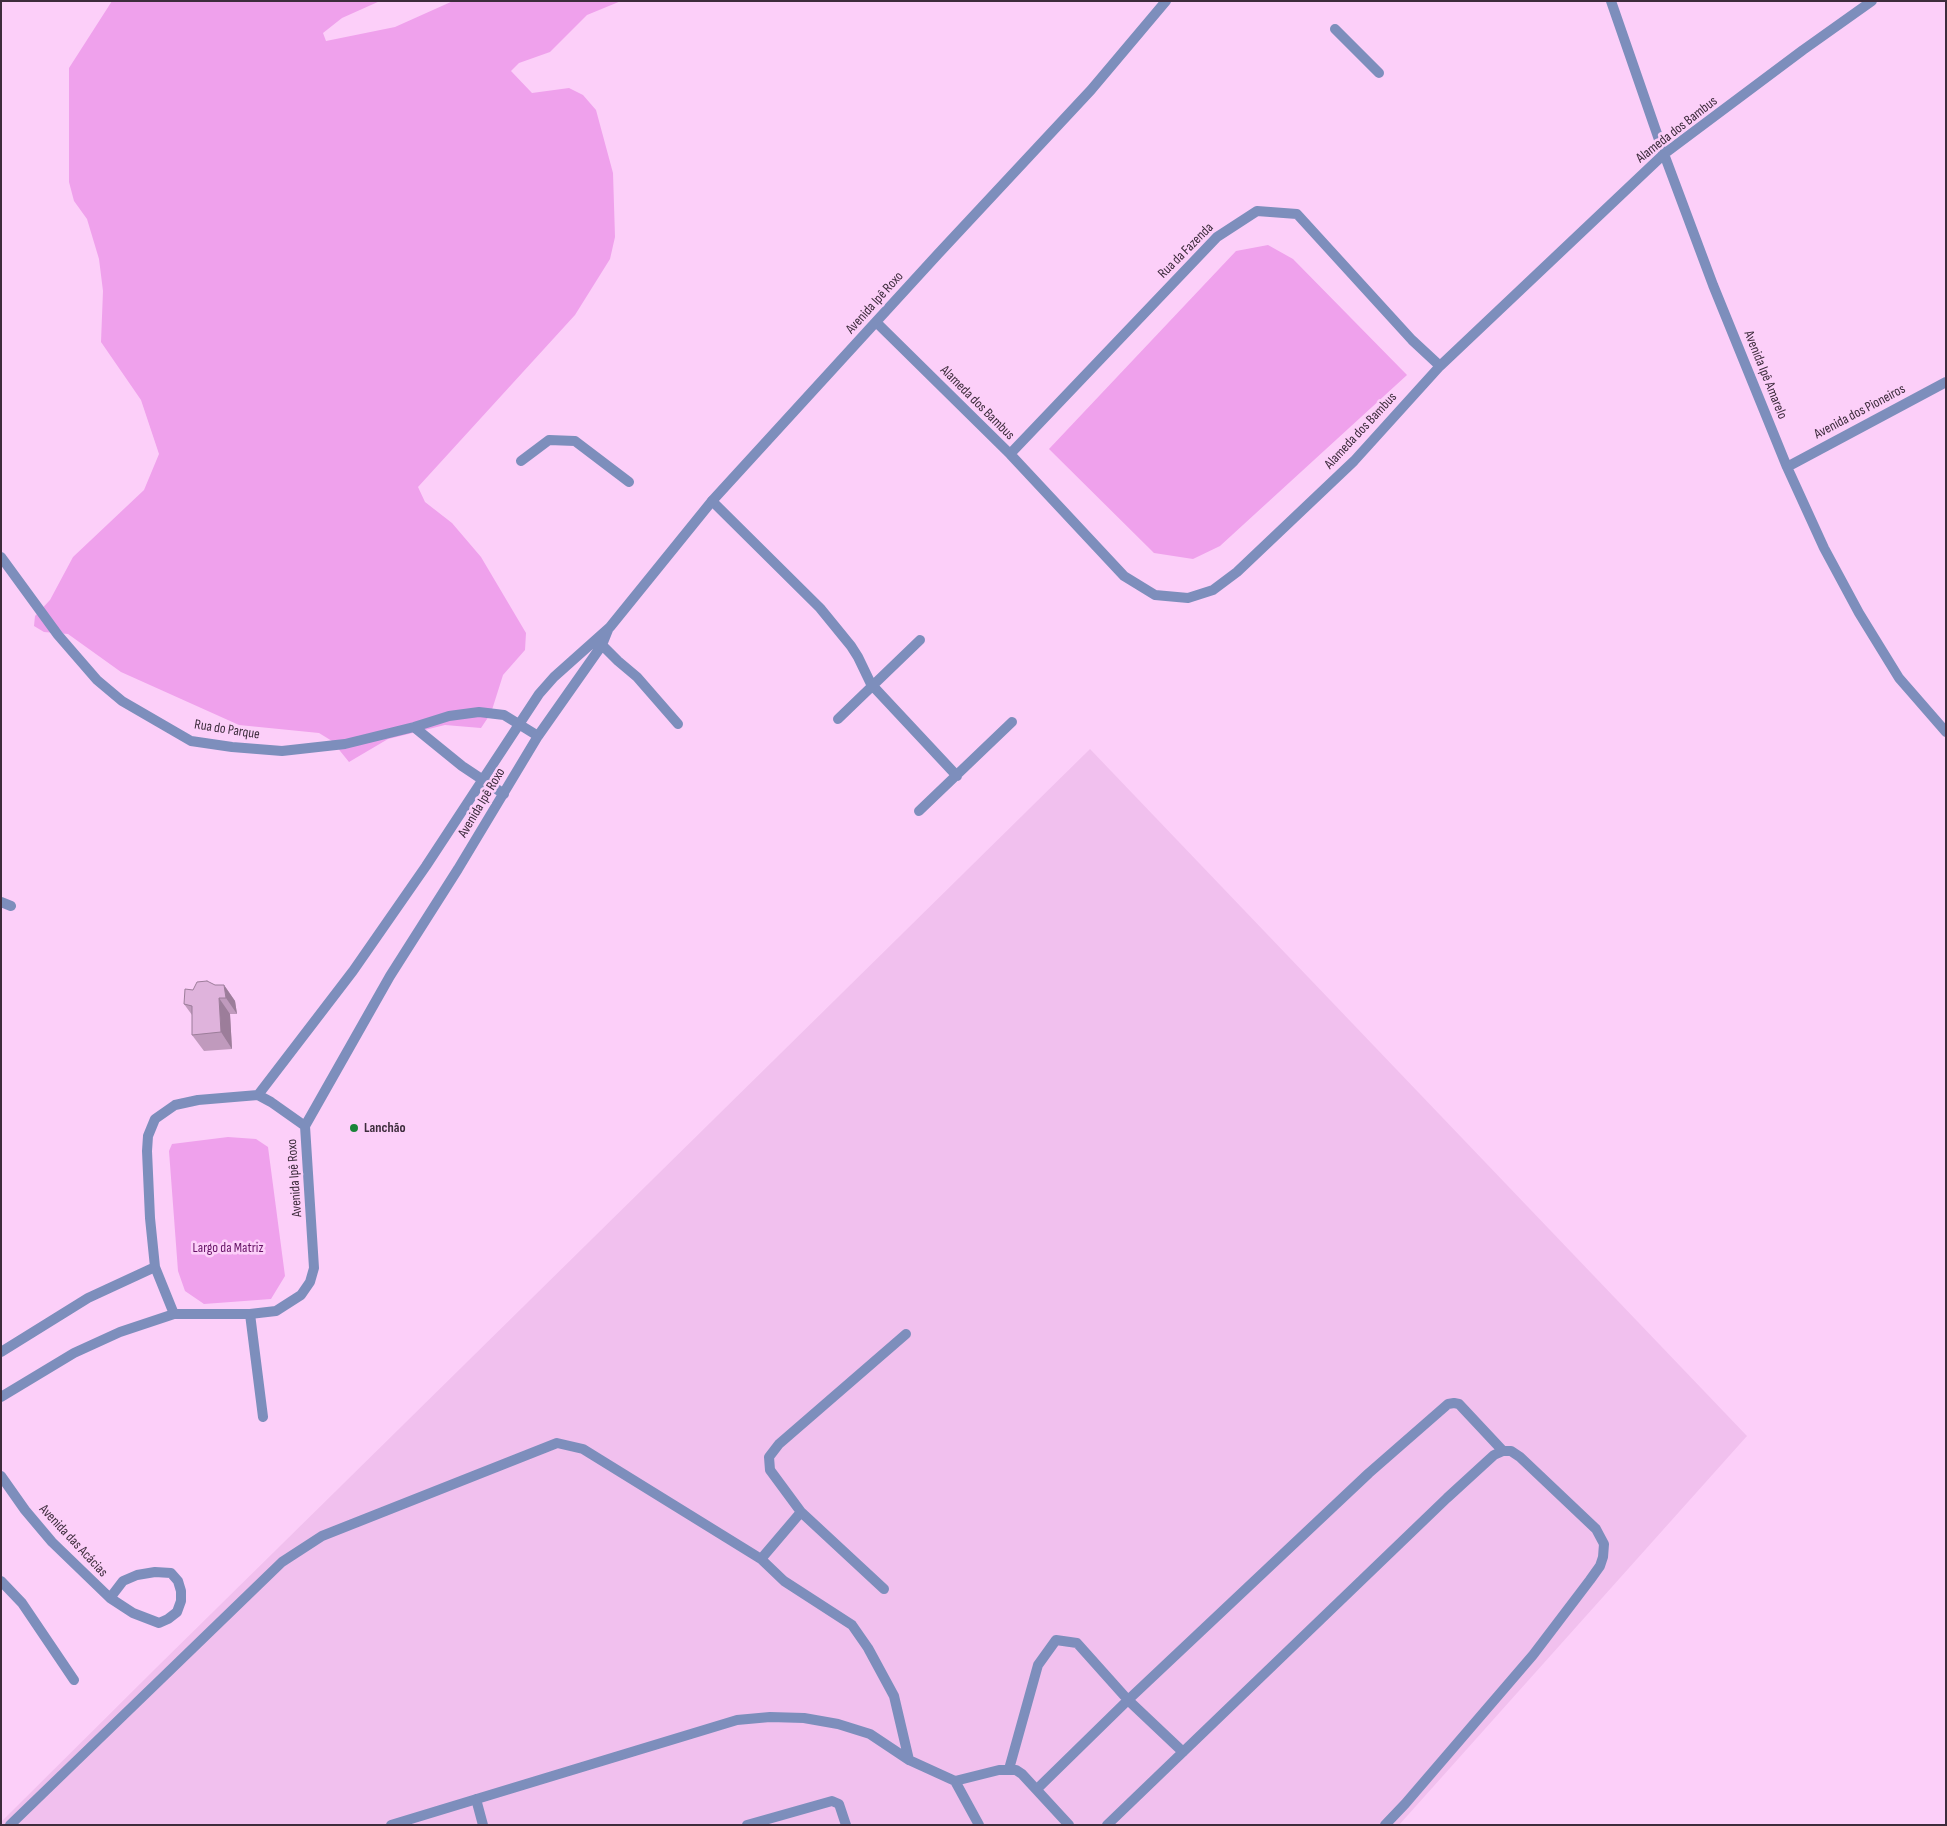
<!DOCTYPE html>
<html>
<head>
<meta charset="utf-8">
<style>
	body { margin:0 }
	#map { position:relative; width:1947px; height:1826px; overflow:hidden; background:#fccff9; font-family:"Sofia Sans Condensed",sans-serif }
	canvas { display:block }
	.frame { position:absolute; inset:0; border:2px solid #3d2c3c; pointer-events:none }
</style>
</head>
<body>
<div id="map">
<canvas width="1947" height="1826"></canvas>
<div class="frame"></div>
</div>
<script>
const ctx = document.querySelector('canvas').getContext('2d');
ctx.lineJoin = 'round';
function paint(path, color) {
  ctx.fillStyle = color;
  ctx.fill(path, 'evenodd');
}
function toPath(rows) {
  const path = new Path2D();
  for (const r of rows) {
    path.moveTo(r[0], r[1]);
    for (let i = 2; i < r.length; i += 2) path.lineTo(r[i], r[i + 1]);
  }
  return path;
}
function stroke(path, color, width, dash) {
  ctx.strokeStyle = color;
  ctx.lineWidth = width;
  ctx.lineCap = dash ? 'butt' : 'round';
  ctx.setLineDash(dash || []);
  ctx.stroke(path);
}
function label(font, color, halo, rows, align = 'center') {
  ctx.font = font + ' "Sofia Sans Condensed",sans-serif';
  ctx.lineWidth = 5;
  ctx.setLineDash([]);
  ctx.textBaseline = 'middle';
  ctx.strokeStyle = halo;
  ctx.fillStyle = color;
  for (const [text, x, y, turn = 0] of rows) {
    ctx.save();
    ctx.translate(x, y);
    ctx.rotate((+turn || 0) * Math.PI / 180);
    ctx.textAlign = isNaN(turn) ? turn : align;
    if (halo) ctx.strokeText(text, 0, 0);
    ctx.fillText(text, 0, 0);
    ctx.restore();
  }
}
const built = toPath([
	[1090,749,1747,1436,1399,1825,1,1825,1,1822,155,1669]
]);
const green = toPath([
	[112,1,380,1,342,18,323,33,326,41,395,27,453,1,621,1,587,15,550,52,519,63,511,71,532,93,569,88,583,95,596,110,613,173,615,237,610,259,575,315,418,487,425,502,452,523,481,557,526,633,525,650,503,675,491,713,481,728,445,725,388,739,349,762,332,741,319,733,239,725,121,672,68,634,44,632,34,626,35,616,50,600,73,557,144,490,159,454,141,400,101,342,103,291,99,259,87,219,74,201,69,182,69,68],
	[1268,245,1293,259,1407,375,1220,546,1193,559,1154,553,1049,449,1236,251],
	[228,1137,256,1139,268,1147,285,1276,271,1299,204,1304,185,1291,178,1271,169,1151,172,1144]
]);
const service = toPath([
	[1335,29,1379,73],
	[521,461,549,440,575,441,629,482],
	[712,501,820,608,851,646,858,657,871,684,957,776],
	[838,719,920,640],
	[919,811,1012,722],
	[1,902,11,906],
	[250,1314,263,1417],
	[801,1512,761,1559,784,1581,852,1625,868,1648,894,1696,909,1760,955,1781,979,1825],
	[1,1581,22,1603,74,1680],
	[884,1589,801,1512,770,1470,769,1457,779,1444,906,1334],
	[1009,1769,1038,1665,1056,1640,1077,1643,1128,1700,1183,1752],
	[955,1781,999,1770,1016,1770,1022,1774,1069,1825],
	[1037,1789,1128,1700,1369,1473,1448,1404,1454,1403,1459,1404,1503,1451],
	[476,1799,483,1825],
	[10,1825,282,1562,322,1536,557,1443,583,1449,761,1559],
	[391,1825,737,1720,770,1717,804,1718,838,1724,870,1734,909,1760],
	[747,1825,832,1801,839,1804,846,1825],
	[1107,1825,1447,1498,1494,1455,1503,1451,1511,1451,1520,1457,1596,1529,1604,1544,1603,1557,1600,1566,1590,1580,1533,1655,1405,1804,1385,1825]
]);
const minor = toPath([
	[1611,1,1664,154,1713,285,1787,467,1824,548,1859,613,1899,678,1946,732],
	[877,323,1010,454,1124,576,1155,595,1188,598,1213,590,1237,572,1354,461,1440,366,1664,154,1803,50,1872,1],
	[1010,454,1217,237,1257,211,1297,214,1412,340,1440,366],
	[1787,467,1946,382],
	[1,557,58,635,97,680,122,701,191,741,232,747,282,751,345,744,414,727,449,716,479,712,504,715,538,736],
	[602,645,618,661,637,677,678,724],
	[414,727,462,766,504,794],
	[258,1095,271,1102,305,1126],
	[155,1267,174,1314],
	[1,1352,88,1298,155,1267,150,1218,147,1151,148,1136,155,1119,175,1105,198,1100,258,1095,353,971,426,866,539,694,554,677,610,627,712,501,938,254,1091,90,1166,1],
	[1,1397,74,1353,120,1332,174,1314,250,1314,276,1311,301,1295,310,1282,314,1268,305,1126,390,976,458,869,538,736,602,645,608,630],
	[1,1476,25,1510,52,1542,110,1598,133,1613,159,1623,168,1619,177,1612,181,1601,181,1591,178,1581,171,1573,155,1572,137,1575,123,1581,110,1598]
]);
const wall = toPath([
	[215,985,224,985,235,1001,237,1014,230,1014,232,1049,204,1051,192,1035,192,1015,184,1004,193,990]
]);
const shadedWall = toPath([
	[224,985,235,1001,237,1014,226,998],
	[219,998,230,1014,232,1049,221,1032]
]);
const building = toPath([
	[207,981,215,985,224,985,226,998,219,998,221,1032,192,1035,192,1006,184,1004,185,989,193,990,197,982,207,981]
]);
const markers = [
	[354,1128,5,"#1a8339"]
];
const streetNames = [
	["Alameda dos Bambus",1677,130,-38],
	["Rua da Fazenda",1186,251,-45],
	["Avenida Ipê Roxo",875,303,-48],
	["Avenida Ipê Amarelo",1765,375,68],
	["Alameda dos Bambus",977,403,45],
	["Avenida dos Pioneiros",1860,412,-28],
	["Alameda dos Bambus",1361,431,-47],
	["Rua do Parque",227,730,9],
	["Avenida Ipê Roxo",482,803,-59],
	["Avenida Ipê Roxo",295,1178,-94],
	["Avenida das Acácias",73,1541,47]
];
const poiNames = [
	["Lanchão",364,1128]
];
const parkNames = [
	["Largo da Matriz",228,1248]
];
paint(built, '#f1c0ee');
paint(green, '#efa1ec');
stroke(service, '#7d8ebc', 10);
stroke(minor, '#7d8ebc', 10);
paint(wall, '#c09abd');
paint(shadedWall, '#9c7d9a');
paint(building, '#dfb3dc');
stroke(building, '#9c7d9a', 1);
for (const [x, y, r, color] of markers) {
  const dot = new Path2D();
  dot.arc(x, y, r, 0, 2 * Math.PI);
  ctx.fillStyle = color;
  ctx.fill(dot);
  stroke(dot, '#fccff9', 2);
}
label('14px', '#3d2c3c', '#fccff9', streetNames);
label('bold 14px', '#3d2c3c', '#fccff9', poiNames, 'left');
label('14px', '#651165', '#fccff9', parkNames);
</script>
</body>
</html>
